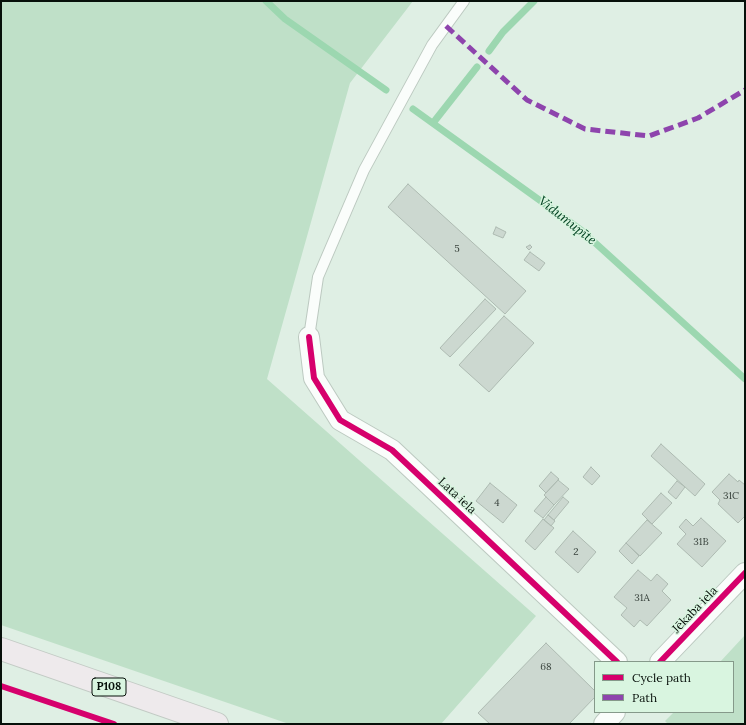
<!DOCTYPE html>
<html>
<head>
<meta charset="utf-8">
<style>
	body { margin:0 }
	#map { position:relative; width:746px; height:725px; overflow:hidden; background:#dfefe4; font-family:Lora,serif }
	canvas { display:block }
	.frame { position:absolute; inset:0; border:2px solid #07100a; pointer-events:none }
	.legend { position:absolute; left:594px; top:661px; width:140px; height:52px; box-sizing:border-box; background:#d9f5e0; border:1px solid #85998a; margin:0; padding:5px 7px; list-style:none; font-size:12px; color:#07100a }
	.legend li { display:flex; align-items:center; gap:8px; height:20px }
	.legend b { width:20px; border:1px solid #85998a }
</style>
</head>
<body>
<div id="map">
<canvas width="746" height="725"></canvas>
<div class="frame"></div>
<ul class="legend">
<li><b style="height:5px;background:#d6006c"></b>Cycle path</li>
<li><b style="height:5px;background:#8e44ad"></b>Path</li>
</ul>
</div>
<script>
const ctx = document.querySelector('canvas').getContext('2d');
ctx.lineJoin = 'round';
function paint(path, color) {
  ctx.fillStyle = color;
  ctx.fill(path, 'evenodd');
}
function toPath(rows) {
  const path = new Path2D();
  for (const r of rows) {
    path.moveTo(r[0], r[1]);
    for (let i = 2; i < r.length; i += 2) path.lineTo(r[i], r[i + 1]);
  }
  return path;
}
function stroke(path, color, width, dash) {
  ctx.strokeStyle = color;
  ctx.lineWidth = width;
  ctx.lineCap = dash ? 'butt' : 'round';
  ctx.setLineDash(dash || []);
  ctx.stroke(path);
}
function label(font, color, halo, rows, align = 'center') {
  ctx.font = font + ' Lora,serif';
  ctx.lineWidth = 3;
  ctx.setLineDash([]);
  ctx.textBaseline = 'middle';
  ctx.strokeStyle = halo;
  ctx.fillStyle = color;
  for (const [text, x, y, turn = 0] of rows) {
    ctx.save();
    ctx.translate(x, y);
    ctx.rotate((+turn || 0) * Math.PI / 180);
    ctx.textAlign = isNaN(turn) ? turn : align;
    if (halo) ctx.strokeText(text, 0, 0);
    ctx.fillText(text, 0, 0);
    ctx.restore();
  }
}
const green = toPath([
	[1,1,413,1,350,83,267,379,536,616,441,724,289,724,1,625],
	[745,635,745,724,668,724,665,721,674,712,733,712,733,662,720,662]
]);
const stream = toPath([
	[266,1,285,19,386,90],
	[489,51,503,32,534,1],
	[413,109,581,230,745,379],
	[433,123,477,67]
]);
const building = toPath([
	[408,184,526,291,505,314,388,207,408,184],
	[496,227,506,232,503,238,493,234,496,227],
	[530,245,532,247,529,250,526,247,530,245],
	[530,252,545,263,539,271,524,260,530,252],
	[485,299,496,309,450,357,440,348,485,299],
	[504,316,534,343,489,392,459,365,504,316],
	[661,444,705,484,695,496,651,456,661,444],
	[591,467,600,476,592,485,583,477,591,467],
	[551,472,559,479,546,493,539,486,551,472],
	[729,474,738,482,739,480,745,485,745,516,738,523,718,504,720,500,712,492,729,474],
	[558,480,569,489,554,505,544,495,558,480],
	[677,481,685,487,676,499,668,492,677,481],
	[490,483,517,505,503,523,476,501,490,483],
	[661,493,672,503,652,524,642,514,661,493],
	[546,497,554,505,543,518,534,511,546,497],
	[563,497,569,502,554,520,548,515,563,497],
	[548,515,555,521,551,526,544,520,548,515],
	[701,518,726,541,702,567,677,544,686,534,679,527,686,519,693,526,701,518],
	[543,519,554,528,535,550,525,541,543,519],
	[647,520,662,533,640,556,626,543,647,520],
	[573,531,596,552,578,573,555,552,573,531],
	[626,543,639,556,632,564,619,551,626,543],
	[638,570,651,581,657,574,668,584,662,591,671,600,647,626,640,620,634,627,621,615,627,608,614,597,638,570],
	[546,643,595,691,595,697,569,724,490,724,478,713,546,643]
]);
const service = toPath([
	[309,337,318,277,364,170,432,45,464,1]
]);
const minor = toPath([
	[309,337,314,378,340,420,392,450,617,662],
	[660,662,745,573],
	[604,724,615,712]
]);
const primary = toPath([
	[1,649,217,724]
]);
const quiet = toPath([
	[446,26,527,100,585,129,649,136,698,118,745,90]
]);
const cycleway = toPath([
	[309,337,314,378,340,420,392,450,617,662],
	[660,662,745,573],
	[1,686,114,724]
]);
const numberNames = [
	["5",457,249],
	["31C",731,496],
	["4",497,503],
	["31B",701,542],
	["2",576,552],
	["31A",642,598],
	["68",546,667]
];
const shields = [
	[109,687,34]
];
const shieldNames = [
	["P108",109,687]
];
const streetNames = [
	["Lata iela",457,496,43],
	["Jēkaba iela",695,610,-46]
];
const waterNames = [
	["Vidumupīte",567,221,38]
];
paint(green, '#bfe0c8');
stroke(stream, '#9cd7b0', 7);
paint(building, '#ccd8d0');
stroke(building, '#adbab1', 1);
stroke(service, '#bcc9c0', 12);
stroke(minor, '#bcc9c0', 22);
stroke(primary, '#c2cac4', 24);
stroke(service, '#fafdfb', 10);
stroke(minor, '#fafdfb', 20);
stroke(primary, '#eeeaec', 22);
stroke(quiet, '#8e44ad', 5, [10, 5]);
stroke(cycleway, '#d6006c', 6);
label('10px', '#38423c', null, numberNames);
for (const [x, y, w] of shields) {
  const box = new Path2D();
  box.roundRect(x - w / 2, y - 9, w, 18, 3);
  ctx.fillStyle = '#d9f5e0';
  ctx.fill(box);
  stroke(box, '#07100a', 1);
}
label('bold 11px', '#07100a', null, shieldNames);
label('12px', '#07100a', '#d9f5e0', streetNames);
label('italic 13px', '#044423', '#d9f5e0', waterNames);
</script>
</body>
</html>
